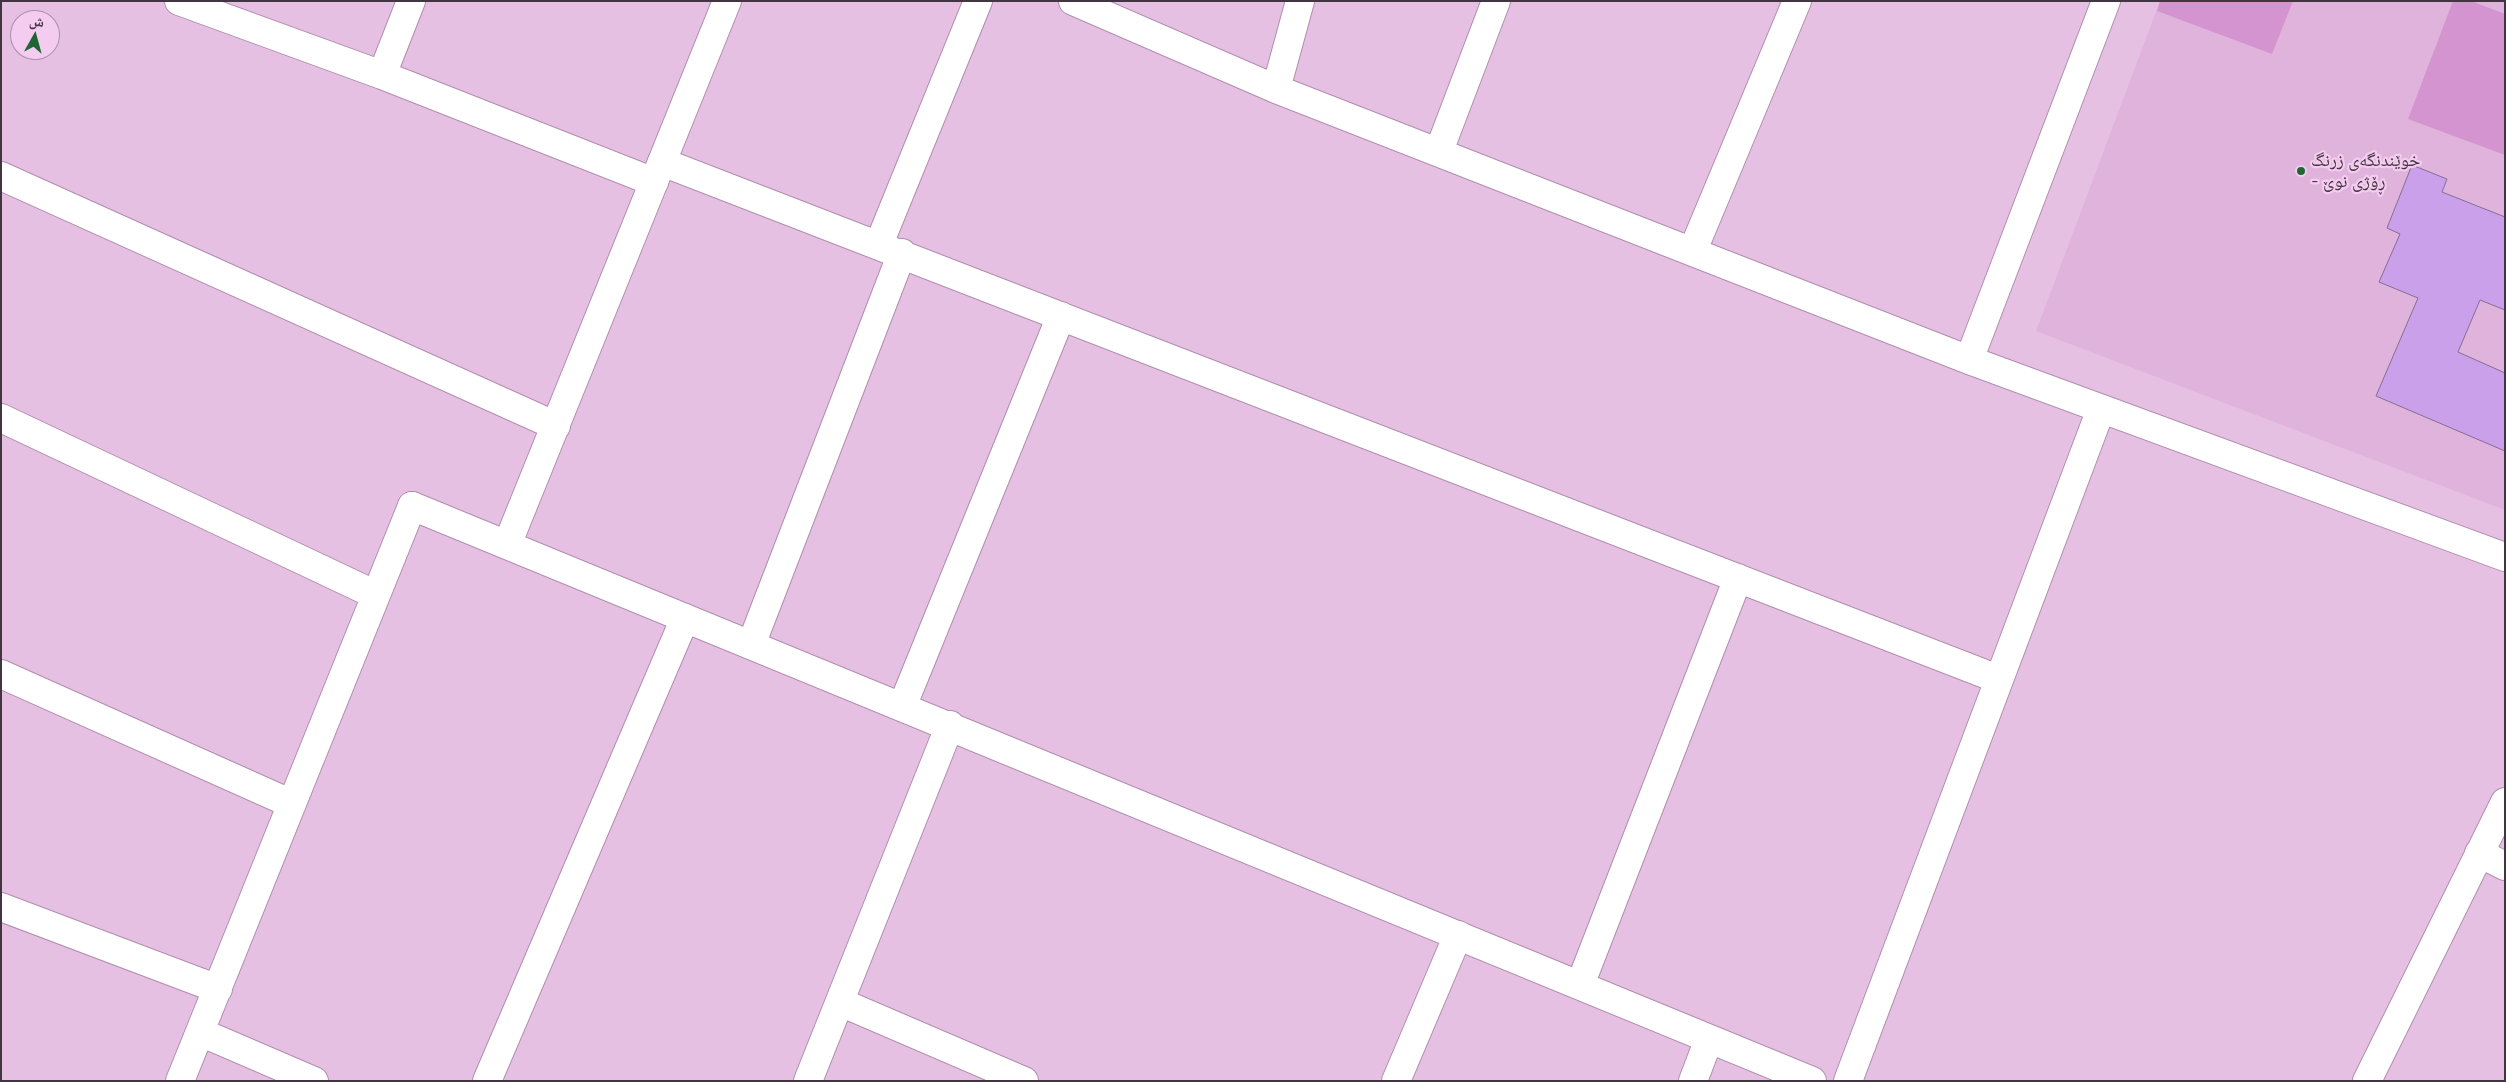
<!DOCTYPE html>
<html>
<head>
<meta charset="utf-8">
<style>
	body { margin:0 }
	#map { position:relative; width:2506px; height:1082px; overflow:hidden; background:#e6c0e2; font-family:"PT Serif","Noto Naskh Arabic",serif }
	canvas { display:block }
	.frame { position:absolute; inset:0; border:2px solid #433441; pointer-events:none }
	.north { position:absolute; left:10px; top:10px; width:50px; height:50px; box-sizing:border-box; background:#f3ccef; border:1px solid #ad8fa9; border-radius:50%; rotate:7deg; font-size:14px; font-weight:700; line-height:20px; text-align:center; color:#433441 }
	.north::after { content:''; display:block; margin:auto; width:18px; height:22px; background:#1e6633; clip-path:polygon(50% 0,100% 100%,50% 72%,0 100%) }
</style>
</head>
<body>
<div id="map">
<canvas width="2506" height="1082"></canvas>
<div class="frame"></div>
<div class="north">ش</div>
</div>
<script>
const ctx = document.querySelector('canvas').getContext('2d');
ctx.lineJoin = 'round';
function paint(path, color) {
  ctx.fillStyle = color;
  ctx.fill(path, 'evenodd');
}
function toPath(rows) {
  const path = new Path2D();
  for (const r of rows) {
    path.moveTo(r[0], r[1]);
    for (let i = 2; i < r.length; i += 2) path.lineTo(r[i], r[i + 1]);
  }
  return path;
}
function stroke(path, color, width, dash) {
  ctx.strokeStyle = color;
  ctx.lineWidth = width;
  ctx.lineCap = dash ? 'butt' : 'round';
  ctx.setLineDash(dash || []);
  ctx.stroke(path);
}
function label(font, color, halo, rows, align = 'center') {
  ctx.font = font + ' "PT Serif","Noto Naskh Arabic",serif';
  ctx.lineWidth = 4.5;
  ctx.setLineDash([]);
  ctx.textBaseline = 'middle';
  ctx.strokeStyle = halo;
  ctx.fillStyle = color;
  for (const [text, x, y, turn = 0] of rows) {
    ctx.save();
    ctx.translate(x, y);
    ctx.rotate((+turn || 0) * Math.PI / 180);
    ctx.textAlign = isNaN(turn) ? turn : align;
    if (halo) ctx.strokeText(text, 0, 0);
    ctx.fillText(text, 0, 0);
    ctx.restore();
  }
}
const built = toPath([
	[2160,1,2505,1,2505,510,2036,331]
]);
const green = toPath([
	[2160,1,2293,1,2272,54,2157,11],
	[2453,1,2471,1,2505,14,2505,155,2408,119]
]);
const building = toPath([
	[2412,165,2447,179,2442,192,2505,217,2505,310,2480,300,2458,352,2505,373,2505,451,2376,396,2418,298,2379,282,2400,234,2387,228,2412,165]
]);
const minor = toPath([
	[179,1,382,75,654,182],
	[1073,1,1276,89,1969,360,2505,557],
	[382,75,411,1],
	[1276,89,1300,1],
	[1439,151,1496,1],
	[662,162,1998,679],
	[1,176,556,426],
	[879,244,978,1],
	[1693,250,1797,1],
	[1969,360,2106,1],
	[1,418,376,595],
	[751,645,902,253],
	[1,674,292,804],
	[902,707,1061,316],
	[2479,853,2505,866],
	[1,907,218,989],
	[1580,985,1738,578],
	[840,1002,1024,1081],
	[200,1032,314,1081],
	[180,1081,412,506],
	[487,1081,685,618],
	[808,1081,950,725],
	[1396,1081,1458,935],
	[1693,1081,1709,1039],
	[1848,1081,2101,409],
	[2367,1081,2505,802]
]);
const tertiary = toPath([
	[412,506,1812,1081],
	[507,545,727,1]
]);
const markers = [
	[2301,171,5,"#1e6633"]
];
const poiNames = [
	["خوێندنگەی زرنگ",2311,161],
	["- ڕۆژی نوێ",2311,182]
];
paint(built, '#dfb3db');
paint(green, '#d494cf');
paint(building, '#caa0ea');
stroke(building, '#846f95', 1);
stroke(minor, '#b18dae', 30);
stroke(tertiary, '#b18dae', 30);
stroke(minor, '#fff', 28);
stroke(tertiary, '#fff', 28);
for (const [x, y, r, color] of markers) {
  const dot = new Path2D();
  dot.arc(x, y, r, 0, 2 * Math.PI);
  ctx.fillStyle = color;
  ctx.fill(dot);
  stroke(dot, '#f3ccef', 2);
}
label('18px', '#433441', '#f3ccef', poiNames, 'left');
</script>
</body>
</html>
